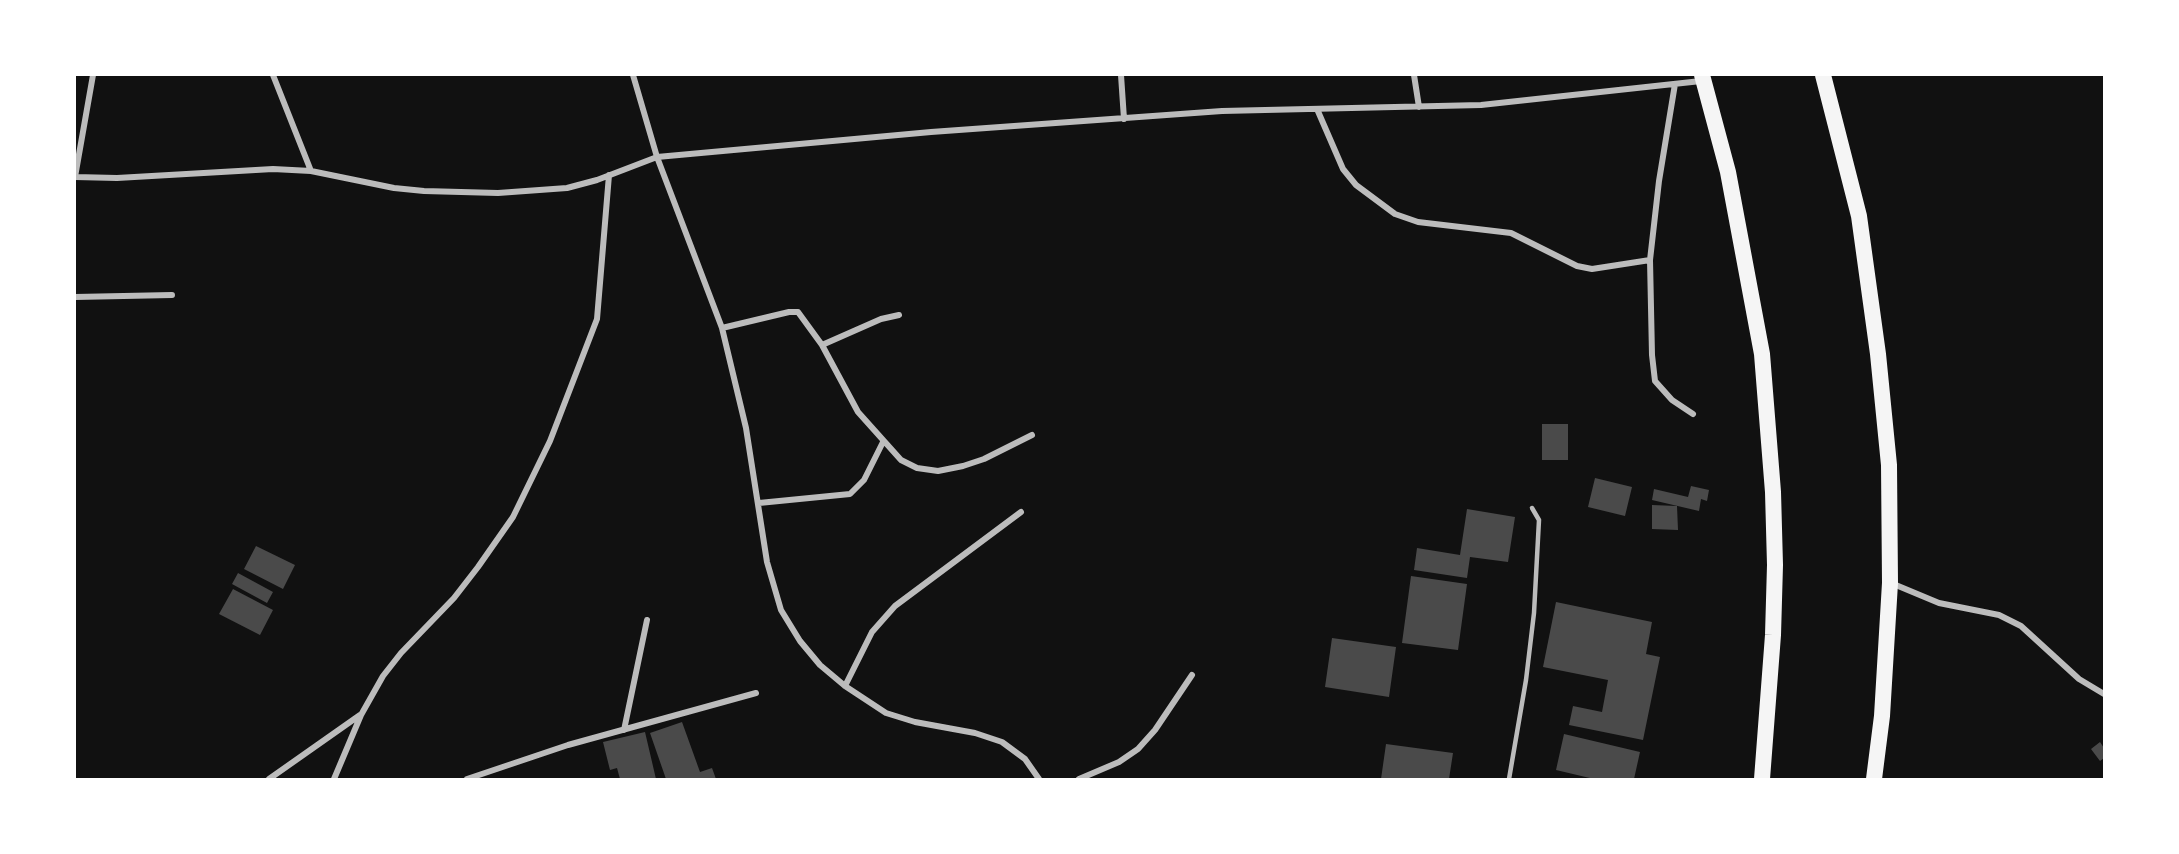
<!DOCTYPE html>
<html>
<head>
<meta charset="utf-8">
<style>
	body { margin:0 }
	#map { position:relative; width:2179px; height:854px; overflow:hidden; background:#111; font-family:Roboto,sans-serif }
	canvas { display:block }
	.frame { position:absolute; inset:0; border:76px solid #fff; pointer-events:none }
</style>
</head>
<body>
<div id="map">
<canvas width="2179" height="854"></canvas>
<div class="frame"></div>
</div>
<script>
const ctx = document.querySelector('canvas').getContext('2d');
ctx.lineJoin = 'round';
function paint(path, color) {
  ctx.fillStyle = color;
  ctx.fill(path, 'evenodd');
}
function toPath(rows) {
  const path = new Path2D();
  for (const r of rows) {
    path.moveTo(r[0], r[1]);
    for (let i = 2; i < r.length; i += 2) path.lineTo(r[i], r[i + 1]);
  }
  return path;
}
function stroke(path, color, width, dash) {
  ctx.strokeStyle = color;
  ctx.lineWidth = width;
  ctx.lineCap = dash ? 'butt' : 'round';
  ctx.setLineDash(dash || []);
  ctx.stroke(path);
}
const building = toPath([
	[1542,424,1568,424,1568,460,1542,460],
	[1595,478,1632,487,1625,516,1588,507],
	[1691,486,1709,490,1707,501,1701,499,1699,511,1652,500,1654,489,1688,497],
	[1652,505,1677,506,1678,530,1652,529],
	[1467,509,1515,517,1508,562,1470,557,1467,578,1414,570,1417,548,1460,555],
	[256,546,295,565,283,589,244,569],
	[238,573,273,592,267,603,232,584],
	[1411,576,1467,584,1458,650,1402,643],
	[233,589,273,610,260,635,219,614],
	[1556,602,1652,622,1646,654,1660,657,1643,740,1569,725,1573,706,1602,712,1608,680,1543,667],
	[1332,638,1396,647,1389,697,1325,687],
	[682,722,700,772,712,768,716,779,666,779,650,733],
	[645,732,656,779,620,779,617,768,610,770,603,742],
	[1564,734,1640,752,1634,779,1594,779,1556,770],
	[2100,742,2104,748,2104,758,2100,761,2091,749],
	[1386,744,1453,753,1449,779,1381,779]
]);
const service = toPath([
	[1509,779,1526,680,1534,613,1539,520,1532,508]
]);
const minor = toPath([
	[93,75,75,177,117,178,273,169,311,171,394,188,424,191,498,193,567,188,597,180,657,157,633,75],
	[273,75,311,171],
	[1121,75,1124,119],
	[1414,75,1419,107],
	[1675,84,1659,181,1650,260,1652,355,1655,381,1672,400,1693,414],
	[1317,109,1343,169,1356,185,1395,214,1418,222,1511,233,1577,266,1592,269,1650,260],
	[75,297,172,295],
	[722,328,789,312,798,312,822,345,858,412,901,460,917,468,938,471,963,466,984,459,1032,435],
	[822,345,881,319,899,315],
	[759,503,850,494,864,480,883,442],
	[1891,583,1939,603,1999,615,2021,626,2079,679,2104,694],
	[845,686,872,632,895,606,1021,512],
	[624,730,647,620],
	[269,779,360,715],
	[334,779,361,715,383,676,401,653,454,598,478,567,513,517,550,441,597,319,609,175],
	[467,779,568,745,756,693],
	[1039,779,1025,759,1002,742,975,733,915,722,886,713,845,686,820,665,800,641,781,610,767,562,746,428,722,328,657,157,931,132,1222,111,1481,105,1701,81],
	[1079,779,1119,762,1138,749,1155,730,1192,675]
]);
const trunk = toPath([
	[1702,75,1728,172,1762,354,1773,492,1775,565,1773,635,1762,779],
	[1823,75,1859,216,1878,354,1889,465,1890,583,1882,716,1874,779]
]);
paint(building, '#4a4a4a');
stroke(service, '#bcbcbc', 4.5);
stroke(minor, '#bcbcbc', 6);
stroke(trunk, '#f5f5f5', 16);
</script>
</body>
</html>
